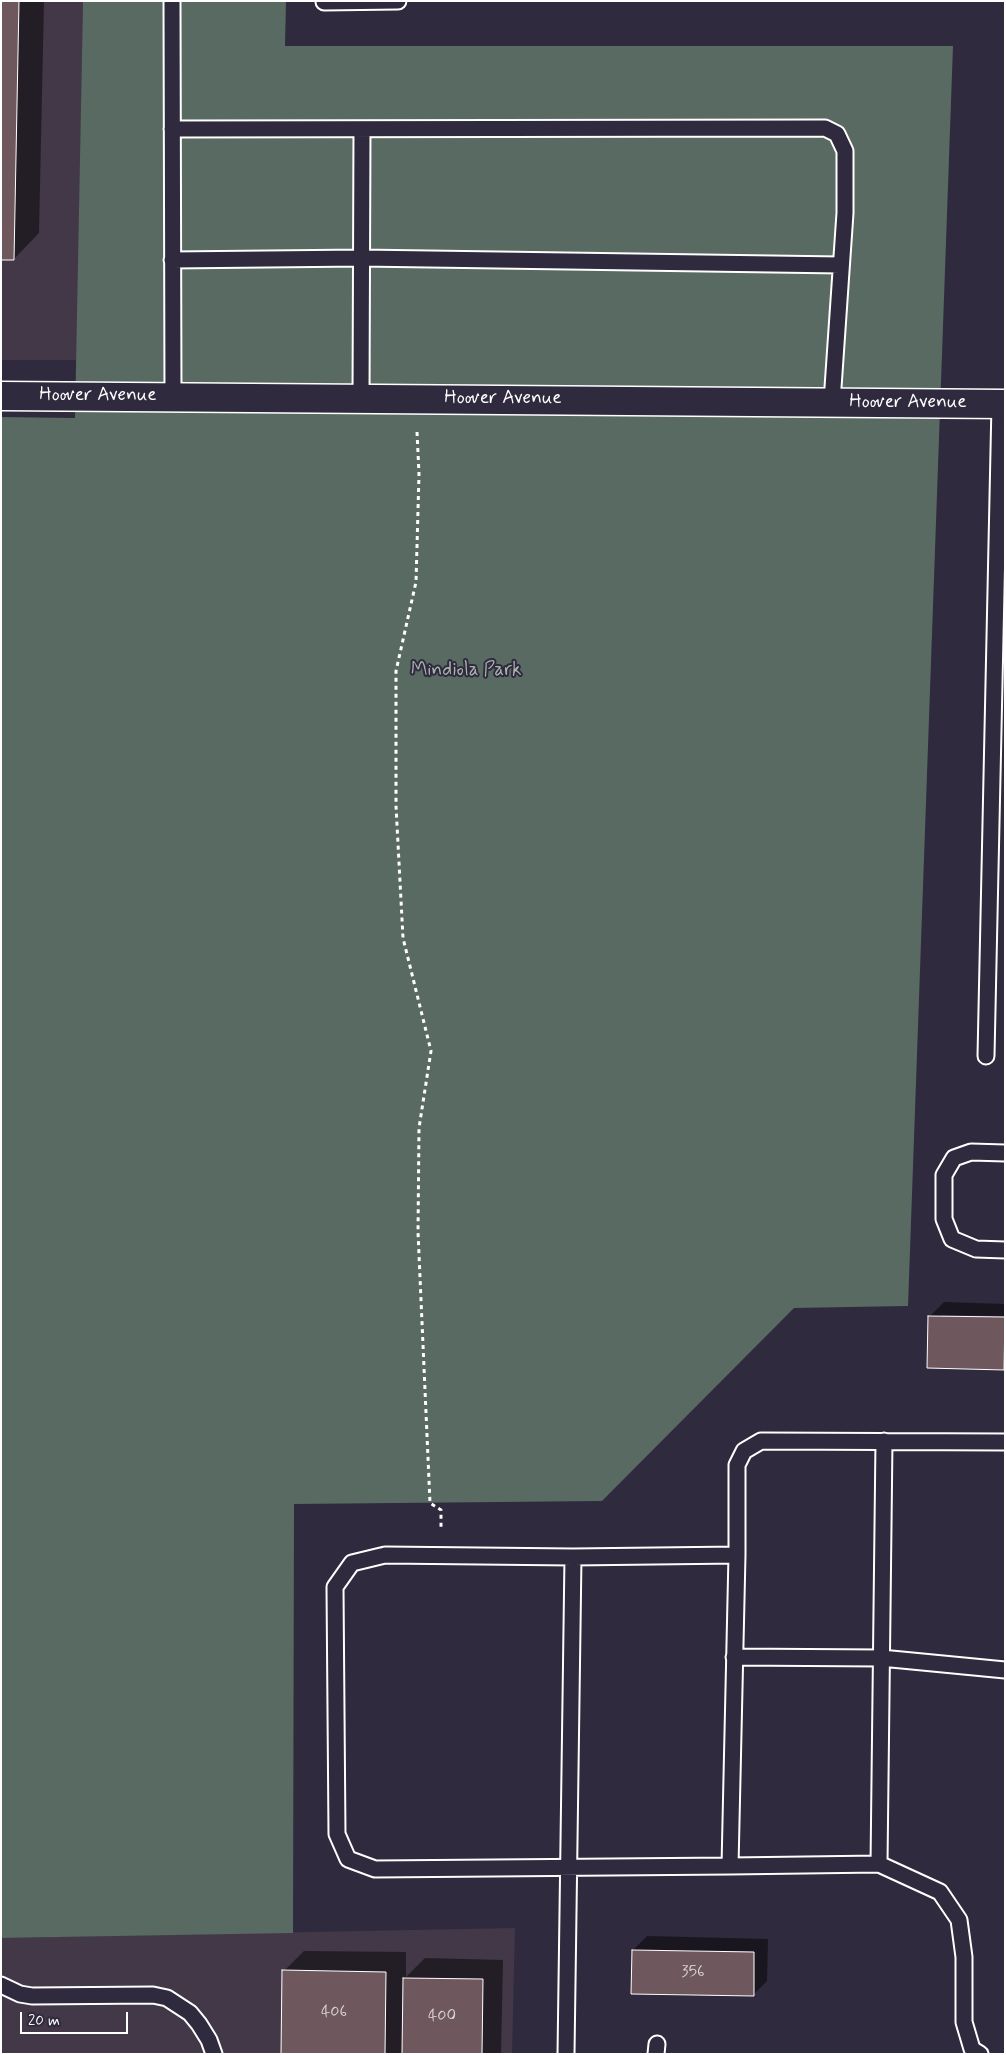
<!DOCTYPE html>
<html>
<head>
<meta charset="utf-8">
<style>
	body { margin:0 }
	#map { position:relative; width:1006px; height:2055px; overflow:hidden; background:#2f2a3d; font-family:Mynerve,sans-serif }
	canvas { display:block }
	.frame { position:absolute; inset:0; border:2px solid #fff; pointer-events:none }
	.scale { position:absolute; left:20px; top:2012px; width:108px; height:22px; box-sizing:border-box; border:2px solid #fff; border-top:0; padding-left:6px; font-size:15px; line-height:18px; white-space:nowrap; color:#fff; -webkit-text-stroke:4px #2f2a3d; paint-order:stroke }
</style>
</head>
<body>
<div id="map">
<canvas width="1006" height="2055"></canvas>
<div class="frame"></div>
<div class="scale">20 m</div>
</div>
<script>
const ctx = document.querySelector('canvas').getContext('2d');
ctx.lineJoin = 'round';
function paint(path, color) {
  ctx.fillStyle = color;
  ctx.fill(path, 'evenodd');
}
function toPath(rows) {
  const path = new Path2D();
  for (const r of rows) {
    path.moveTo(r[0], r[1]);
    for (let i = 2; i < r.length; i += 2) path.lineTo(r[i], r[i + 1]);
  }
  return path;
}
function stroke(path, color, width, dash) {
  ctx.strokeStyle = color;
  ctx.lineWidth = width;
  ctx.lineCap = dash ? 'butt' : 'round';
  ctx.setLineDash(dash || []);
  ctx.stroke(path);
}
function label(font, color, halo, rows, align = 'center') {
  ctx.font = font + ' Mynerve,sans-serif';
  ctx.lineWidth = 4;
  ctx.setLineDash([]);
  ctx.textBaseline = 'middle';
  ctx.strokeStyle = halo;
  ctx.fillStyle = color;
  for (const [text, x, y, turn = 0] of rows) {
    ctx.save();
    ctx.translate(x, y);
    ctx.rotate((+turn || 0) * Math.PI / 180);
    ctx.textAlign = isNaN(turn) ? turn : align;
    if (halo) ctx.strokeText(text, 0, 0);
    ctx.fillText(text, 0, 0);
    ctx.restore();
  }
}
const built = toPath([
	[1,1,83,1,77,360,1,360],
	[515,1928,512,2054,1,2054,1,1938]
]);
const green = toPath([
	[83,1,286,1,285,46,953,46,908,1306,794,1308,602,1501,294,1504,293,1933,1,1938,1,417,75,418]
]);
const shadow = toPath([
	[1,1,44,1,39,233,14,259],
	[944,1302,1005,1304,1005,1316,941,1315,941,1317,1005,1319,1004,1369,930,1316],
	[647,1936,768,1939,767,1981,753,1995,633,1950],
	[304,1951,406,1952,406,1977,425,1958,503,1960,501,2054,282,2054,284,1971]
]);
const building = toPath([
	[1,1,19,1,14,260,1,260,1,1],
	[928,1316,1005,1317,1004,1370,927,1368,928,1316],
	[632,1950,754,1952,754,1996,631,1994,632,1950],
	[282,1970,386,1972,385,2054,281,2054,282,1970],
	[403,1978,483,1979,482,2054,402,2054,403,1978]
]);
const path = toPath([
	[417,432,419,474,416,582,396,671,396,806,403,938,431,1051,419,1128,418,1232,430,1503,441,1510,441,1530]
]);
const service = toPath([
	[172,1,173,397],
	[324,2,398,1],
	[172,129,825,128,837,134,845,151,845,213,832,402],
	[172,260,361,258,841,265],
	[361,398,362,129],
	[986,1056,1000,404],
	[1005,1153,971,1152,954,1158,944,1175,944,1219,952,1239,976,1249,1005,1250],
	[385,1555,573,1557,737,1555,730,1866,375,1869,348,1859,337,1834,335,1587,352,1563,385,1555],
	[737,1555,737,1465,744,1451,761,1441,1005,1442],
	[734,1657,881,1658,1005,1670],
	[879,1864,884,1441],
	[730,1866,879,1864,940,1892,959,1920,964,1957,964,2022,972,2049,980,2054],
	[1,1985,20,1994,32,1996,153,1995,167,1998,190,2013,199,2024,209,2040,214,2054],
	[566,2054,573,1557],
	[656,2054,657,2044]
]);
const minor = toPath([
	[1,396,1005,404]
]);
const numberNames = [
	["356",693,1973],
	["406",334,2013],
	["400",442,2017]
];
const streetNames = [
	["Hoover Avenue",98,396],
	["Hoover Avenue",503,399],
	["Hoover Avenue",908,403]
];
const parkNames = [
	["Mindiola Park",466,671]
];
paint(built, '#423847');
paint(green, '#586a62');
paint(shadow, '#0007');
paint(building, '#6e585e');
stroke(building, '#fff', 1);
stroke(service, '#fff', 19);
stroke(minor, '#fff', 31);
stroke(path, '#fff', 3, [4, 4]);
stroke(service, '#2f2a3d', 15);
stroke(minor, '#2f2a3d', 28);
label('16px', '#dbd5d7', null, numberNames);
label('19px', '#fff', '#2f2a3d', streetNames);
label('19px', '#acb4b0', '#2f2a3d', parkNames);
</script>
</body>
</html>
